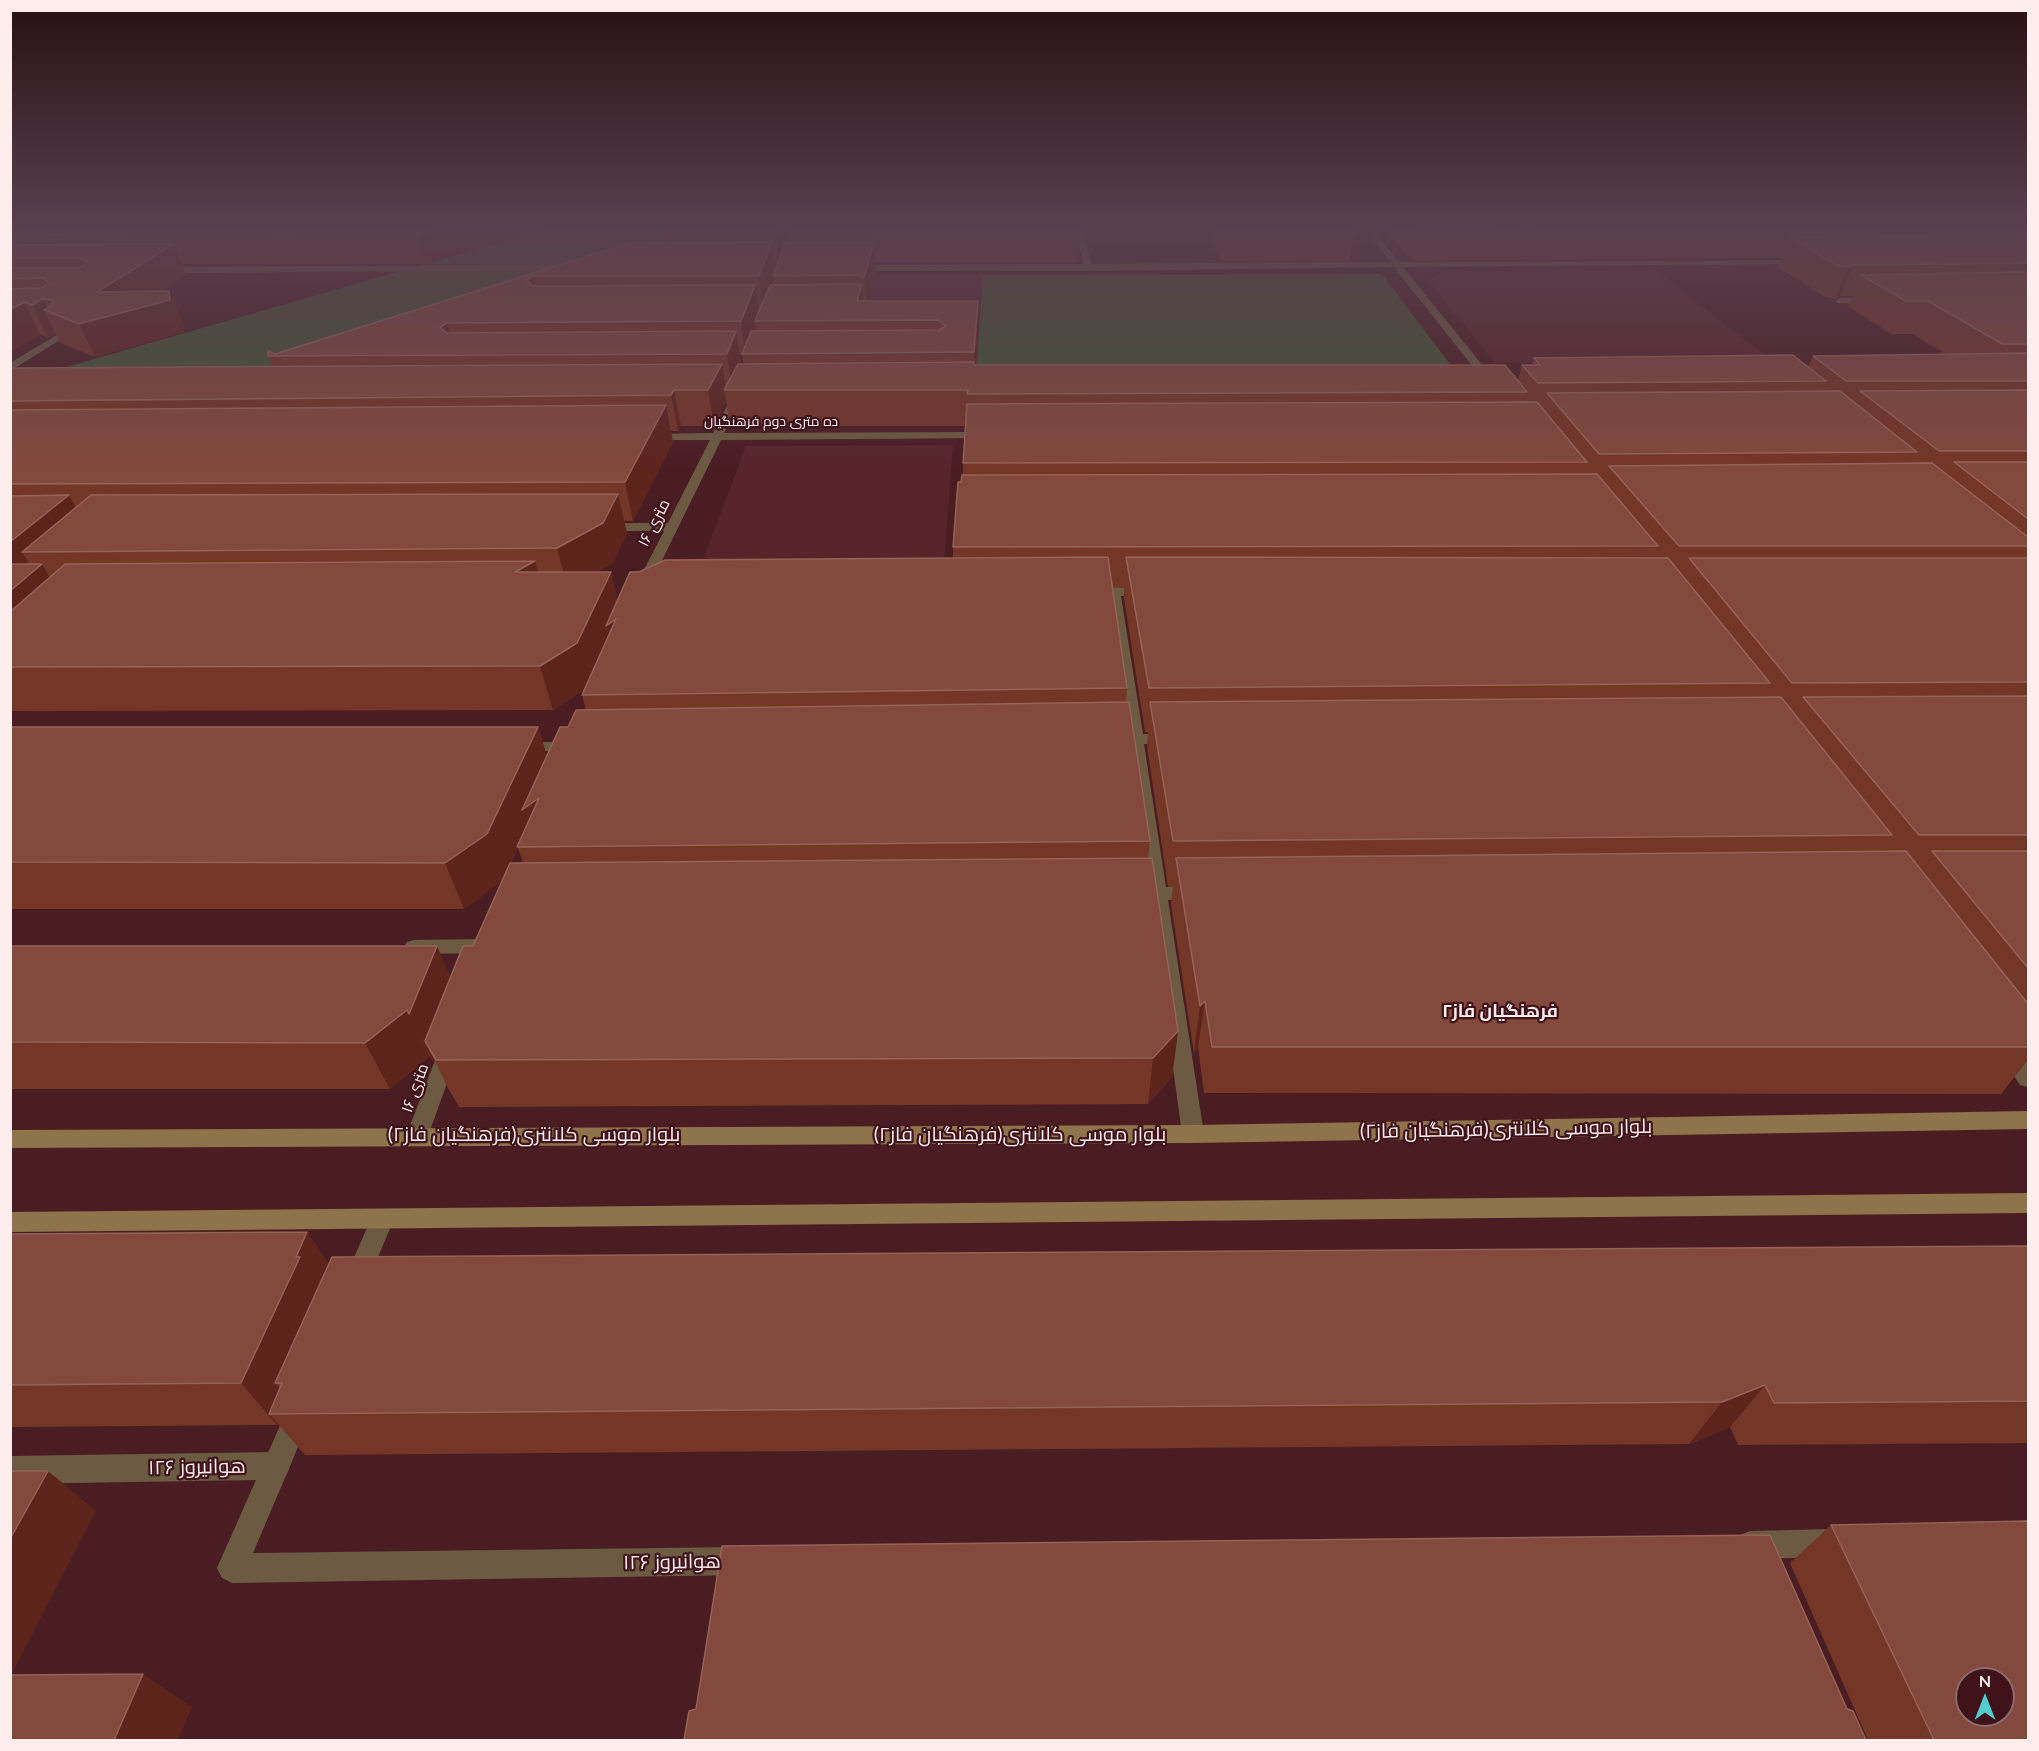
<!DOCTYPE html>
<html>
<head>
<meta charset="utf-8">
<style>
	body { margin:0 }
	#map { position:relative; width:2039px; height:1751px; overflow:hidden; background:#4a1d22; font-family:Lato,sans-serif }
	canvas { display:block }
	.frame { position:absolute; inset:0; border:12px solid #ffeced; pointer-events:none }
	.north { position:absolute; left:1955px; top:1667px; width:60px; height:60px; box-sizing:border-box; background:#3f1319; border:2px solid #8c6a6e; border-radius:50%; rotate:0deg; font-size:16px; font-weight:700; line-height:24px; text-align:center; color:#ffeced }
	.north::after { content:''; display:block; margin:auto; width:21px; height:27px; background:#52cdcd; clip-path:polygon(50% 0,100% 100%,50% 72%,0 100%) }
</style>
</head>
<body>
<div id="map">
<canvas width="2039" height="1751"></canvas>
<div class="frame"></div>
<div class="north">N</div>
</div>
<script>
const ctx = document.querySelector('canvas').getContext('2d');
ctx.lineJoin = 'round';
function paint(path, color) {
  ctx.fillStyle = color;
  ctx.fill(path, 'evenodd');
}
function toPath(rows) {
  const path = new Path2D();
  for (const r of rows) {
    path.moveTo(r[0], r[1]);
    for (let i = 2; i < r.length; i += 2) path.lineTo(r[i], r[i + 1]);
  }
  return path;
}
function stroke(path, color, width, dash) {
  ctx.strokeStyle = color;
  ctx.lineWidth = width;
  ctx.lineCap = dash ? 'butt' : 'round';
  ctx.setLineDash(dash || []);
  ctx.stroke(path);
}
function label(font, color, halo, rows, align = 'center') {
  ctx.font = font + ' Lato,Cairo,sans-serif';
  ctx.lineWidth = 4.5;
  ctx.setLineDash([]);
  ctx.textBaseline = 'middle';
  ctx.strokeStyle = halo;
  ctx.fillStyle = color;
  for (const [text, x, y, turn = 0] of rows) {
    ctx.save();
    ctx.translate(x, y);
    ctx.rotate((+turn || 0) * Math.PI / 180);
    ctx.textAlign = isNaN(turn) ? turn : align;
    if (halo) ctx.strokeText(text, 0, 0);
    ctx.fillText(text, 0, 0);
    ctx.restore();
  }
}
const built = toPath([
	[1087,226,1197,226,1204,242,1100,242,1090,239],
	[1656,270,1772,361,1495,363,1428,280,1445,271],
	[875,274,983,275,978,334,860,334],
	[953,445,943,576,735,576,704,557,746,446]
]);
const green = toPath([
	[557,226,776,226,289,388,11,383],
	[1382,274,1464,383,975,388,983,275]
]);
const lane = toPath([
	[60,333,68,335,10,371,10,363,60,333],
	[382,1209,390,1212,394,1219,365,1288,356,1291,347,1288,344,1280,374,1212,382,1209],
	[298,1402,307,1406,311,1415,286,1476,276,1480,266,1476,262,1466,289,1406,298,1402]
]);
const street = toPath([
	[1075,226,1083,226,1091,264,1391,262,1364,229,1325,229,1322,226,1454,226,1450,228,1372,229,1399,262,1805,260,1809,262,1805,264,1403,267,1496,382,1496,386,1492,387,1488,386,1394,267,1088,271,851,271,847,268,851,265,1083,264,1075,226],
	[1200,226,1237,226,1238,227,1234,229,1203,230,1200,230,1200,226],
	[572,265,576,268,575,270,161,273,157,270,161,267,572,265],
	[1840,298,1874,297,1878,300,1874,303,1837,303,1836,301,1840,298],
	[739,389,744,392,724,433,990,432,996,435,990,438,721,440,649,587,647,590,637,590,635,587,664,531,603,531,597,527,603,523,668,523,710,440,648,440,642,437,648,434,713,433,734,392,739,389],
	[1089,588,1149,588,1156,592,1149,596,1121,596,1143,734,1170,734,1178,739,1170,744,1144,744,1166,887,1196,887,1202,889,1205,893,1202,897,1196,899,1168,900,1204,1134,1201,1140,1193,1143,1185,1140,1182,1134,1150,900,1133,900,1127,898,1124,894,1127,890,1133,888,1148,888,1128,744,1110,744,1102,739,1110,734,1127,734,1108,596,1084,595,1082,592,1089,588],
	[519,742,576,742,584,747,576,752,513,750,511,747,519,742],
	[487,939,494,941,497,946,494,951,487,953,414,954,407,952,404,947,407,942,414,940,487,939],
	[2006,1041,2013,1043,2028,1064,2028,1087,2020,1085,1996,1049,1999,1043,2006,1041],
	[449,1042,456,1044,459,1050,428,1136,425,1142,417,1145,409,1142,406,1136,439,1050,442,1044,449,1042],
	[276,1452,286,1456,290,1466,253,1553,742,1547,752,1551,756,1561,752,1571,742,1575,232,1583,222,1578,217,1568,256,1480,10,1484,10,1456,276,1452],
	[1834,1529,1844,1533,1848,1543,1844,1553,1834,1557,1750,1559,1740,1555,1736,1545,1740,1535,1750,1531,1834,1529]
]);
const secondary = toPath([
	[2028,1111,2028,1129,1193,1143,10,1148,10,1130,1193,1125,2028,1111],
	[2028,1193,2028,1213,10,1232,10,1212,2028,1193]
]);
const wall = toPath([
	[10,226,557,226,426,264,182,264,186,275,161,291,169,291,183,323,184,332,95,357,60,343,55,333,48,338,40,334,10,353],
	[1210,226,1349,226,1354,232,1349,262,1221,262,1209,232],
	[1387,226,2028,226,2028,1060,2001,1094,1204,1093,1198,1047,1194,1053,1171,904,1173,887,1168,887,1147,746,1148,732,1145,732,1124,598,1124,588,1113,588,1127,688,1126,702,1150,841,1148,858,1178,1031,1172,1077,1148,1104,459,1107,448,1088,433,1057,432,1061,430,1056,390,1089,10,1089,10,946,451,977,473,946,502,881,464,909,10,909,10,727,538,727,547,756,568,727,586,710,582,695,585,689,553,710,10,711,10,368,272,366,268,356,630,243,661,242,660,233,1078,232,1077,262,875,262,876,272,868,301,978,301,978,334,977,365,1518,380,1522,365,1532,365,1534,358,1808,367,1813,356,1946,354,1913,334,1891,334,1848,306,1852,296,1840,296,1836,298,1825,297,1778,267,1782,258,1412,261,1386,231],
	[775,263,778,263,776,270],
	[739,355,742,355,744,364,741,364],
	[726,401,730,426,965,426,963,463,963,475,953,547,953,558,618,599,597,572,613,563,627,533,624,521,633,521,673,442,671,431,678,431,681,426,714,426],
	[518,848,523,863,511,863],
	[10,1234,329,1264,2028,1246,2028,1443,1738,1445,1730,1427,1689,1444,305,1455,278,1424,277,1425,10,1427],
	[1831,1525,2028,1740,1868,1740,1790,1563]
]);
const shadedWall = toPath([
	[447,226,557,226,426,264,417,234],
	[779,226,795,226,790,233,790,237,779,263,776,233],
	[772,242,776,272,773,276,774,279,763,308,759,276],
	[874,242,876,272,866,309,864,278],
	[174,244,186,275,134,309,169,291,183,323,184,332,95,357,79,324,97,292],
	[1853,265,1840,296,1836,298,1849,267],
	[533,276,541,308,526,280],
	[862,284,864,316,857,301],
	[755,285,760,317,755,321,756,328,745,355,741,321],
	[43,299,49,312,44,310,55,333,48,338,32,305],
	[978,301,978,334,975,387,974,352],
	[24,302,40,334,10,353,10,310],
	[447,323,456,355,440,327],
	[736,331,741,365,732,389,727,354],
	[722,364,726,390,724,390,726,401,714,426,708,390],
	[674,390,681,426,678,431,671,395],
	[666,405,673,442,633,521,625,482],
	[618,494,627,533,613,563,568,589,557,548],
	[69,495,90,534,22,552,34,571,42,564,65,605,10,656,10,542],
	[535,561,547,602,515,572],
	[611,572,621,614,589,686,553,710,540,666],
	[538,727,552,772,517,847,518,848,504,880,464,909,445,863],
	[437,946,458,993,425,1041,433,1057,432,1061,409,1014],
	[1205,1001,1198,1047,1194,1053,1200,1006],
	[407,1010,430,1056,390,1089,365,1043],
	[1178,1031,1172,1077,1148,1104,1153,1058],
	[307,1232,338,1277,282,1383,275,1383,289,1400,269,1414,278,1424,277,1425,241,1383],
	[1765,1385,1730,1427,1689,1444,1722,1402],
	[48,1471,96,1511,10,1677,10,1539],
	[143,1674,192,1707,178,1740,114,1740]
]);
const building = toPath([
	[10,226,447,226,417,234,10,235,10,226],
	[683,226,779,226,776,233,660,233,683,226],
	[792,226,1076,226,1078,232,790,233,792,226],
	[1221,226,1349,226,1354,232,1224,232,1221,226],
	[1413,226,2009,226,1418,231,1413,226],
	[2028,235,2028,263,1853,265,1849,267,1838,266,1790,237,2028,235],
	[772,242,759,276,533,276,526,280,533,286,755,285,741,321,447,323,440,327,447,333,736,331,727,354,268,356,268,351,275,354,630,243,772,242],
	[786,242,874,242,864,278,858,275,773,276,786,242],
	[174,244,97,292,169,291,170,300,79,324,44,310,53,304,53,300,43,299,32,305,24,302,10,310,12,305,10,303,10,289,41,288,49,284,43,278,10,279,10,268,80,268,87,263,81,258,10,258,10,245,174,244],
	[2028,272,2028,344,2002,344,1928,301,1906,301,1861,275,2028,272],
	[862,284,857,301,978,301,974,352,742,354,751,331,939,330,946,326,939,320,755,321,770,285,862,284],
	[2028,353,2028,381,1846,381,1813,356,2028,353],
	[1793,355,1826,381,1538,383,1522,365,1540,365,1534,358,1793,355],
	[974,362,974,365,1505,365,1527,392,967,394,968,390,724,390,738,364,974,362],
	[722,364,708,390,674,390,671,395,10,401,10,368,722,364],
	[2028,390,2028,451,1939,451,1860,391,2028,390],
	[1840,391,1917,452,1599,454,1547,393,1840,391],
	[1537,402,1587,462,963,463,967,404,1537,402],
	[666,405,625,482,10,484,10,410,666,405],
	[1954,462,2028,462,2028,519,1954,462],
	[1932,463,2028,537,2028,546,1679,546,1609,466,1932,463],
	[1597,474,1658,546,953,547,958,482,961,482,962,475,1597,474],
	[618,494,603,523,557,548,22,552,91,495,618,494],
	[69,495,10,542,10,496,69,495],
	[1108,557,1127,688,582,695,616,619,606,626,630,572,639,572,665,560,1108,557],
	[1126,557,1668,558,1770,683,1149,688,1126,557],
	[1689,558,2028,558,2028,682,1792,683,1689,558],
	[535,561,515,572,611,572,577,643,540,666,10,667,10,612,65,564,535,561],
	[10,564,42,564,10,591,10,564],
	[2028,696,2028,835,1919,835,1803,697,2028,696],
	[1781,697,1892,835,1173,841,1150,702,1781,697],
	[1129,702,1150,841,517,847,539,798,522,810,560,727,568,727,576,710,1129,702],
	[10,727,538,727,487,834,445,863,10,862,10,727],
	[1906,851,2028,1004,2028,1047,1212,1047,1205,1001,1200,1006,1176,858,1906,851],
	[1932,851,2028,851,2028,968,1932,851],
	[1152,858,1178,1031,1153,1058,436,1060,425,1041,463,946,473,946,510,863,1152,858],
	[10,946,437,946,409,1014,407,1010,365,1043,10,1042,10,946],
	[307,1232,296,1257,300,1257,241,1383,10,1385,10,1234,307,1232],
	[2028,1246,2028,1401,1774,1403,1765,1385,1722,1402,269,1414,282,1383,275,1383,332,1257,2028,1246],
	[10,1471,48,1471,10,1539,10,1471],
	[2028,1521,2028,1740,1934,1740,1831,1525,2028,1521],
	[1967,1679,2003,1679,2003,1715,1967,1715,1967,1679],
	[1770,1535,1847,1709,1853,1711,1866,1740,684,1740,689,1711,696,1709,722,1546,1770,1535],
	[143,1674,114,1740,10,1740,10,1675,143,1674]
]);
const farStreetnames = [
	["ده متری دوم فرهنگیان",771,421]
];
const streetNames = [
	["۱۶ متری",654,523,-63],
	["۱۶ متری",415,1088,-70]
];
const neighbourhoodNames = [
	["فرهنگیان فاز۲",1500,1011]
];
const nearStreetnames = [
	["بلوار موسی کلانتری(فرهنگیان فاز۲)",1506,1129,-1],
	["بلوار موسی کلانتری(فرهنگیان فاز۲)",534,1135],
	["بلوار موسی کلانتری(فرهنگیان فاز۲)",1020,1135],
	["هوانیروز ۱۲۶",197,1467,-1],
	["هوانیروز ۱۲۶",672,1562,-1]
];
paint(built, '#58242a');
paint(green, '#405733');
paint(lane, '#6c5b42');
paint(street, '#6c5b42');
paint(secondary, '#8f734b');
paint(wall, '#743627');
paint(shadedWall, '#5d241c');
paint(building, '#82493c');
stroke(building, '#966358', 1.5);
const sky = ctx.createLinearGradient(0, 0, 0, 471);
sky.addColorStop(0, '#291013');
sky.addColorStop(0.48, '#5a404f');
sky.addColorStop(1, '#5a404f00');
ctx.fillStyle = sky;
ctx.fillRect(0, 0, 2039, 471);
label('14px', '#ffeced', '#3f1319', farStreetnames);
label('16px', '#ffeced', '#3f1319', streetNames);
label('bold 18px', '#ffeced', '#3f1319', neighbourhoodNames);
label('20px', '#ffeced', '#3f1319', nearStreetnames);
</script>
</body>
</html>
